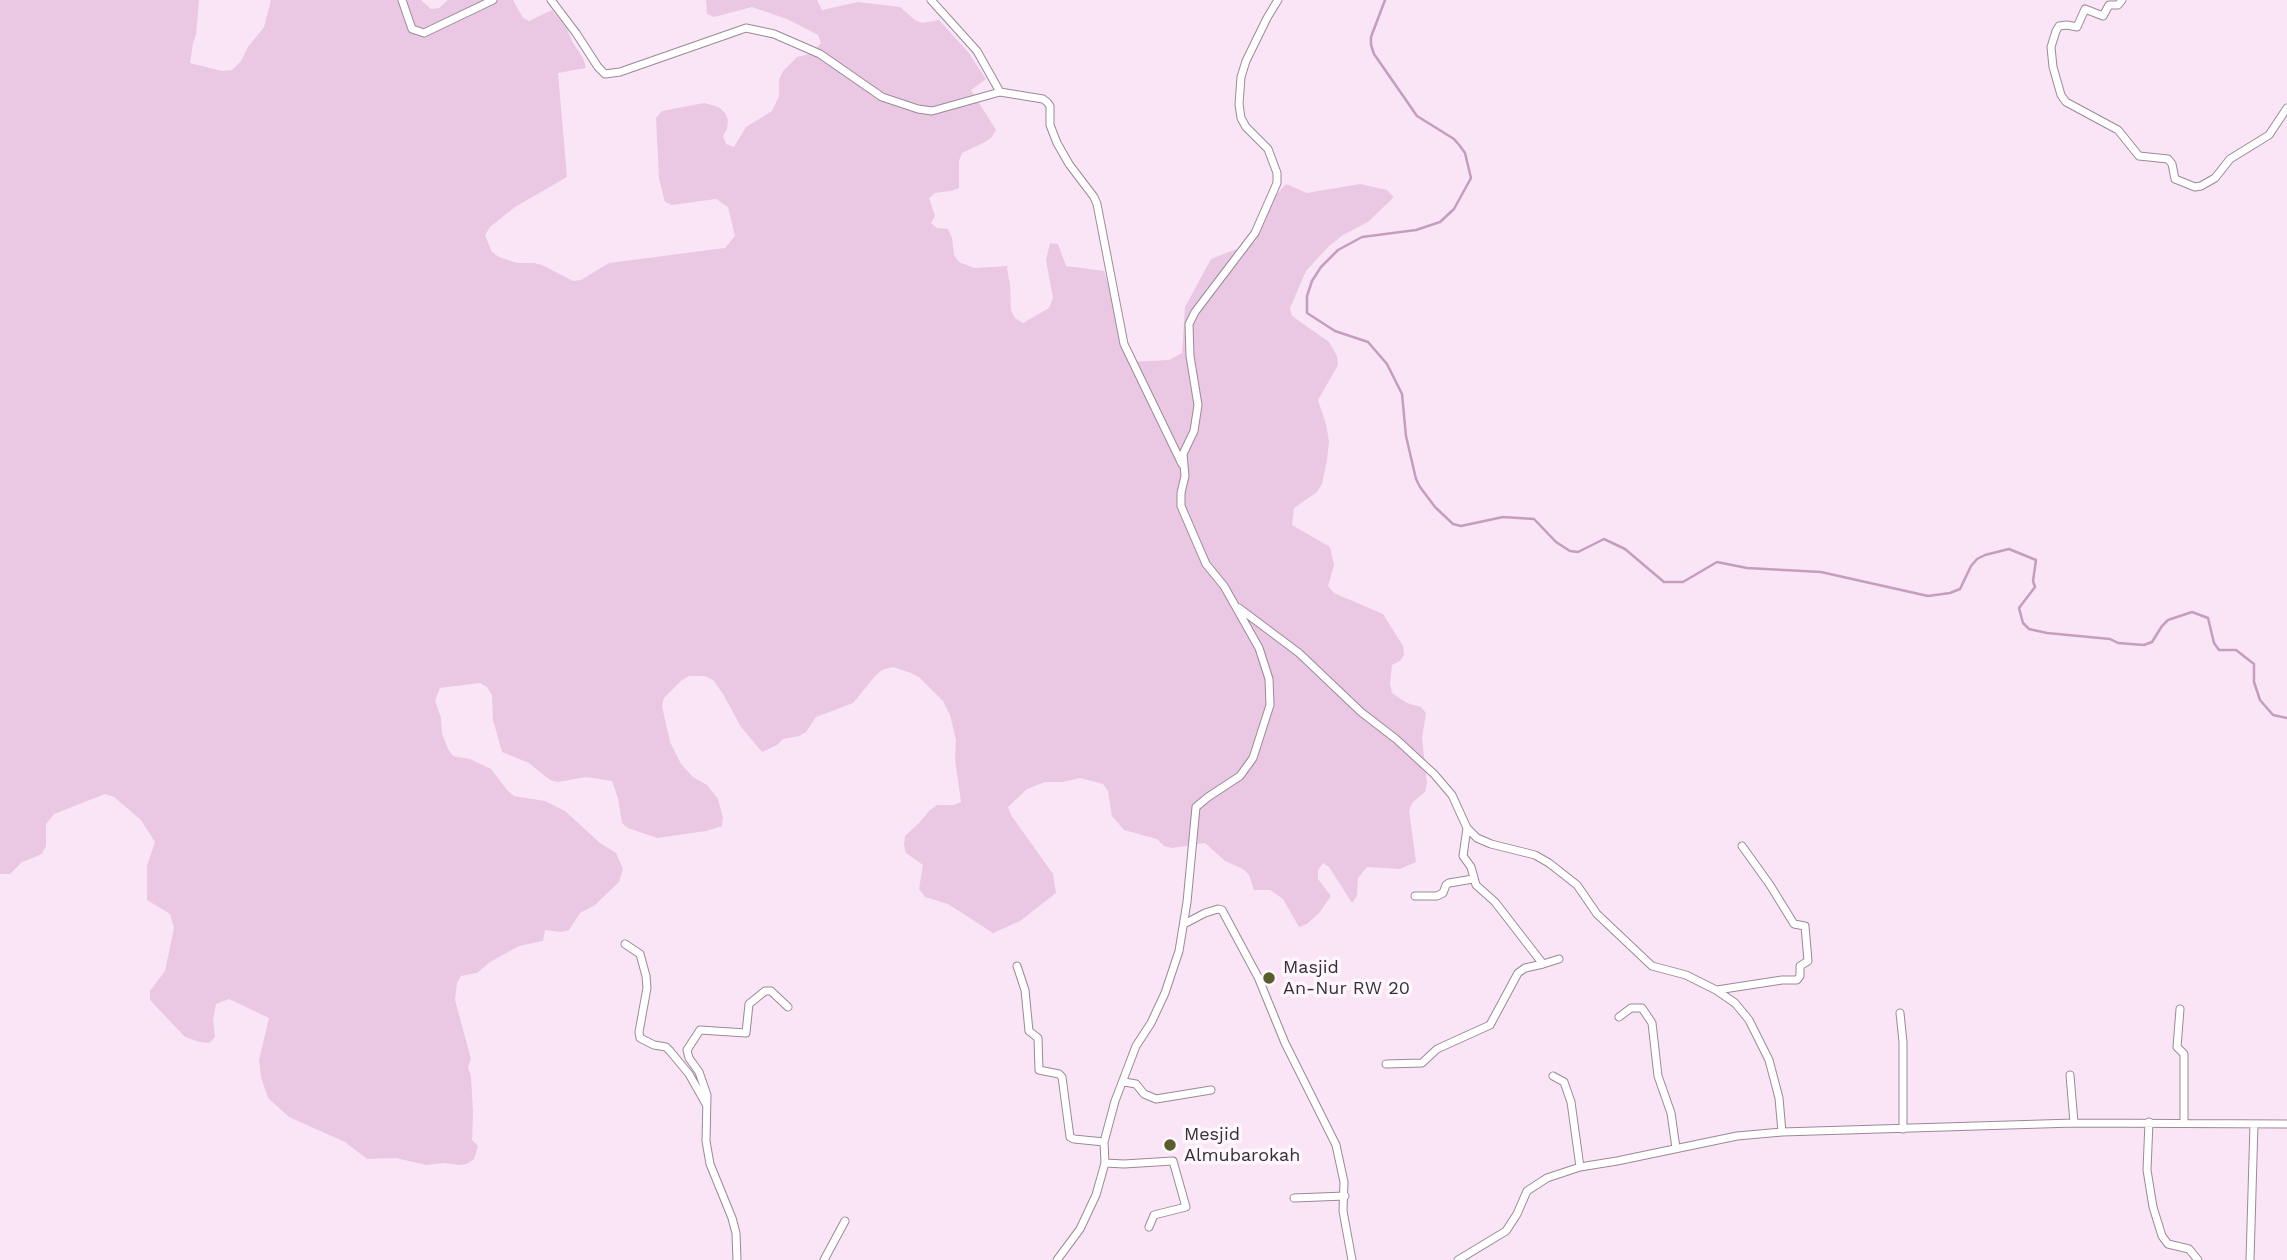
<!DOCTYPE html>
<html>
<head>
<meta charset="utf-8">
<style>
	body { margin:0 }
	canvas { display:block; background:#f9e5f6 }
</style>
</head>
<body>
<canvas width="2287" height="1260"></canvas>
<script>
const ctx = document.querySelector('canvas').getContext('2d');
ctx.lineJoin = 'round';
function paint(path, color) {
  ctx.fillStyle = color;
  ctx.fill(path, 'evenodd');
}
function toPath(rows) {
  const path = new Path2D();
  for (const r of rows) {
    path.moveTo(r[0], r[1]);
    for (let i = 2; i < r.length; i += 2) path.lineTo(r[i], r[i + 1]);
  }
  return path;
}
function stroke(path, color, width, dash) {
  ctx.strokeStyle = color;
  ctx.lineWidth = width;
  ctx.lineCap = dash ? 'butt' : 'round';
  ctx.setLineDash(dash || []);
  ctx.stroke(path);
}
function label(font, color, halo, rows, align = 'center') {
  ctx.font = font + ' "Work Sans",sans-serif';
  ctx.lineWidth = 7;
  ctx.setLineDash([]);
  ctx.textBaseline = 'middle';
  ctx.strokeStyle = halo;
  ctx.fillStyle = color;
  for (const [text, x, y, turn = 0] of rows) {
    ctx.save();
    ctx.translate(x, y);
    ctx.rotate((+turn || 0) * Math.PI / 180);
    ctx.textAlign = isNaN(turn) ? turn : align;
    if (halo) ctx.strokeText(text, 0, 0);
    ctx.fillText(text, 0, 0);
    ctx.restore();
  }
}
const green = toPath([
	[0,0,199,0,196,35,193,43,190,63,222,71,232,70,241,61,248,47,264,27,271,0,421,0,431,9,439,8,448,0,513,0,523,18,529,21,552,10,567,29,573,43,583,58,586,68,558,73,567,177,515,207,490,227,485,235,492,252,499,257,517,263,534,263,542,265,573,281,581,280,609,263,725,248,735,236,728,207,716,199,672,205,665,202,659,179,656,118,662,111,704,103,719,107,725,113,728,120,727,129,723,136,726,144,734,147,746,127,772,111,779,96,779,80,783,71,797,57,810,54,821,43,818,35,787,19,752,7,714,17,707,14,706,0,817,0,822,10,858,2,900,7,915,20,922,23,939,20,968,52,986,79,971,90,996,130,992,137,985,142,962,153,959,161,959,188,951,191,935,193,929,198,935,216,931,223,937,228,948,229,952,238,954,255,959,262,974,268,1008,266,1007,268,1010,285,1011,310,1015,318,1023,323,1049,308,1053,298,1046,260,1050,243,1058,244,1066,266,1104,271,1110,292,1120,343,1128,362,1169,360,1182,353,1185,307,1211,259,1255,242,1276,195,1286,184,1307,193,1360,184,1387,190,1394,197,1368,222,1343,235,1329,246,1306,271,1290,308,1292,316,1329,342,1337,356,1338,365,1318,400,1326,424,1329,441,1327,460,1322,484,1317,492,1294,508,1292,525,1330,547,1334,565,1328,586,1334,593,1383,614,1403,646,1404,655,1400,661,1392,665,1390,684,1392,693,1407,703,1421,707,1426,713,1422,738,1427,783,1425,792,1413,802,1409,810,1416,862,1400,869,1367,867,1358,878,1357,896,1352,903,1329,867,1323,863,1318,870,1318,879,1331,896,1320,912,1307,924,1299,927,1283,899,1270,890,1254,890,1249,875,1243,869,1225,861,1205,843,1172,848,1164,846,1157,839,1124,830,1112,816,1108,791,1103,784,1080,778,1063,782,1045,782,1027,789,1008,807,1011,815,1053,874,1056,893,1020,921,993,933,948,904,925,897,919,889,923,865,906,853,904,845,905,836,919,823,930,810,937,805,954,805,961,802,955,759,956,740,950,715,943,701,919,677,911,673,893,667,882,670,876,675,853,703,816,717,806,732,799,736,783,739,777,745,762,752,741,727,723,694,713,680,705,676,689,676,681,681,664,698,662,706,670,742,681,764,693,777,707,785,718,799,723,818,722,826,706,831,657,838,628,828,622,823,618,798,612,781,586,777,558,782,550,780,529,763,502,752,493,720,492,695,487,687,480,683,440,688,435,701,441,718,442,733,448,749,453,756,470,759,491,769,507,790,514,796,545,801,565,811,600,843,616,853,623,869,619,882,595,905,580,913,569,930,561,932,545,930,543,941,519,946,490,962,477,973,461,976,457,983,455,1000,471,1059,468,1067,471,1077,473,1112,472,1140,478,1146,474,1159,467,1164,459,1165,443,1163,426,1165,396,1158,367,1159,345,1142,289,1117,268,1098,261,1077,259,1060,269,1018,229,999,216,1004,213,1020,215,1037,209,1043,200,1042,185,1037,150,1000,150,991,165,971,174,928,170,914,147,900,147,866,155,842,141,820,114,797,105,794,54,814,46,824,46,846,42,854,22,862,10,874,0,874]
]);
const stream = toPath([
	[1385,0,1371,37,1371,45,1374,54,1417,116,1454,139,1460,146,1465,153,1471,178,1454,209,1440,222,1416,230,1362,237,1338,250,1321,267,1312,281,1307,296,1307,313,1335,331,1368,342,1387,364,1402,394,1406,436,1416,479,1420,487,1435,507,1453,524,1461,526,1503,517,1534,519,1556,542,1570,551,1578,552,1604,539,1625,549,1664,582,1683,582,1717,562,1747,568,1821,572,1928,596,1950,593,1960,589,1971,566,1977,559,1985,555,2009,549,2036,560,2033,581,2035,587,2019,608,2023,623,2029,629,2047,633,2110,639,2118,643,2144,645,2152,642,2162,626,2168,620,2192,612,2208,618,2214,643,2219,650,2236,650,2254,664,2254,682,2260,700,2273,715,2287,718]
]);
const street = toPath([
	[402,0,412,29,424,33,493,0],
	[551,0,576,33,598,67,605,74,620,72,746,28,774,34,820,54,882,97,918,109,932,111,1000,92,1043,99,1047,102,1050,106,1050,125,1057,143,1069,164,1094,197,1097,204,1124,344,1182,464],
	[931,0,977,51,1000,92],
	[2122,0,2118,5,2109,5,2103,16,2085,9,2077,27,2067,25,2059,26,2056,31,2051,47,2053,67,2061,95,2066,102,2118,130,2139,156,2168,159,2172,164,2175,179,2195,187,2201,186,2215,178,2230,159,2269,135,2287,108],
	[1239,608,1299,653,1361,712,1396,739,1434,774,1452,795,1467,828,1477,838,1491,844,1535,855,1549,863,1577,885,1597,914,1652,966,1686,975,1716,990,1735,1003,1749,1020,1769,1060,1779,1098,1782,1132],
	[1415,896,1437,896,1443,893,1446,885,1449,883,1473,879],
	[1184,924,1205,913,1218,909,1222,910,1258,977,1285,1043,1336,1145,1344,1182,1343,1211,1352,1260],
	[625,944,640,954,646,976,647,988,639,1032,640,1038,654,1045,666,1047,670,1051,689,1074,706,1104],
	[1543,964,1559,959],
	[1017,966,1025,990,1029,1031,1038,1038,1039,1070,1059,1074,1062,1077,1070,1137,1074,1139,1104,1142],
	[1717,990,1782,980,1797,980,1800,976,1800,966,1808,961,1805,926,1794,924,1770,885,1742,846],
	[2180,1009,2177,1047,2184,1054,2184,1122],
	[1900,1013,1903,1042,1903,1129],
	[1619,1017,1631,1008,1642,1008,1652,1023,1658,1076,1671,1113,1676,1148],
	[1386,1064,1422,1063,1437,1049,1490,1025,1518,973,1525,968,1543,964,1495,902,1476,885,1471,867,1463,856,1467,828],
	[2070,1075,2074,1123],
	[1553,1076,1564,1082,1571,1102,1580,1167],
	[1124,1082,1136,1084,1144,1094,1156,1099,1211,1090],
	[2149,1122,2147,1170,2153,1207,2162,1236,2168,1244,2189,1249,2198,1260],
	[1105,1163,1124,1164,1173,1161,1186,1207,1154,1215,1149,1227],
	[1294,1198,1345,1196],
	[737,1260,736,1233,732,1218,710,1164,706,1141,707,1095,699,1072,689,1058,687,1050,700,1030,746,1033,749,1004,765,991,771,991,788,1007],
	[824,1260,845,1221],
	[1057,1260,1080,1229,1096,1195,1105,1163,1104,1142,1115,1101,1136,1046,1151,1023,1165,993,1179,951,1187,902,1196,807,1208,797,1240,776,1253,758,1270,705,1269,679,1259,648,1224,586,1206,564,1181,506,1181,493,1185,476,1183,454,1194,431,1198,405,1190,356,1189,324,1195,312,1255,233,1277,183,1277,173,1268,149,1246,127,1241,118,1239,104,1241,77,1246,61,1267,18,1278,0],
	[1458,1260,1506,1231,1517,1214,1527,1191,1547,1178,1580,1167,1617,1161,1737,1136,1782,1132,2074,1123,2287,1124],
	[2250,1260,2254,1124]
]);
const markers = [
	[1269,978,7,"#595d2b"],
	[1170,1145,7,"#595d2b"]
];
const poiNames = [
	["Masjid",1283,968],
	["An-Nur RW 20",1283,989],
	["Mesjid",1184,1135],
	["Almubarokah",1184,1156]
];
paint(green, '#eac8e4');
stroke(stream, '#c59dbf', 2.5);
stroke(street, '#9b8998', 9);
stroke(street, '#fff', 7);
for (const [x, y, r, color] of markers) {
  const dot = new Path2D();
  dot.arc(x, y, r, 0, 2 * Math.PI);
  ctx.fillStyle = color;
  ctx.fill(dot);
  stroke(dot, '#fff7fd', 2.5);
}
label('18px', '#372f36', '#fff7fd', poiNames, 'left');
</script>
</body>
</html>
